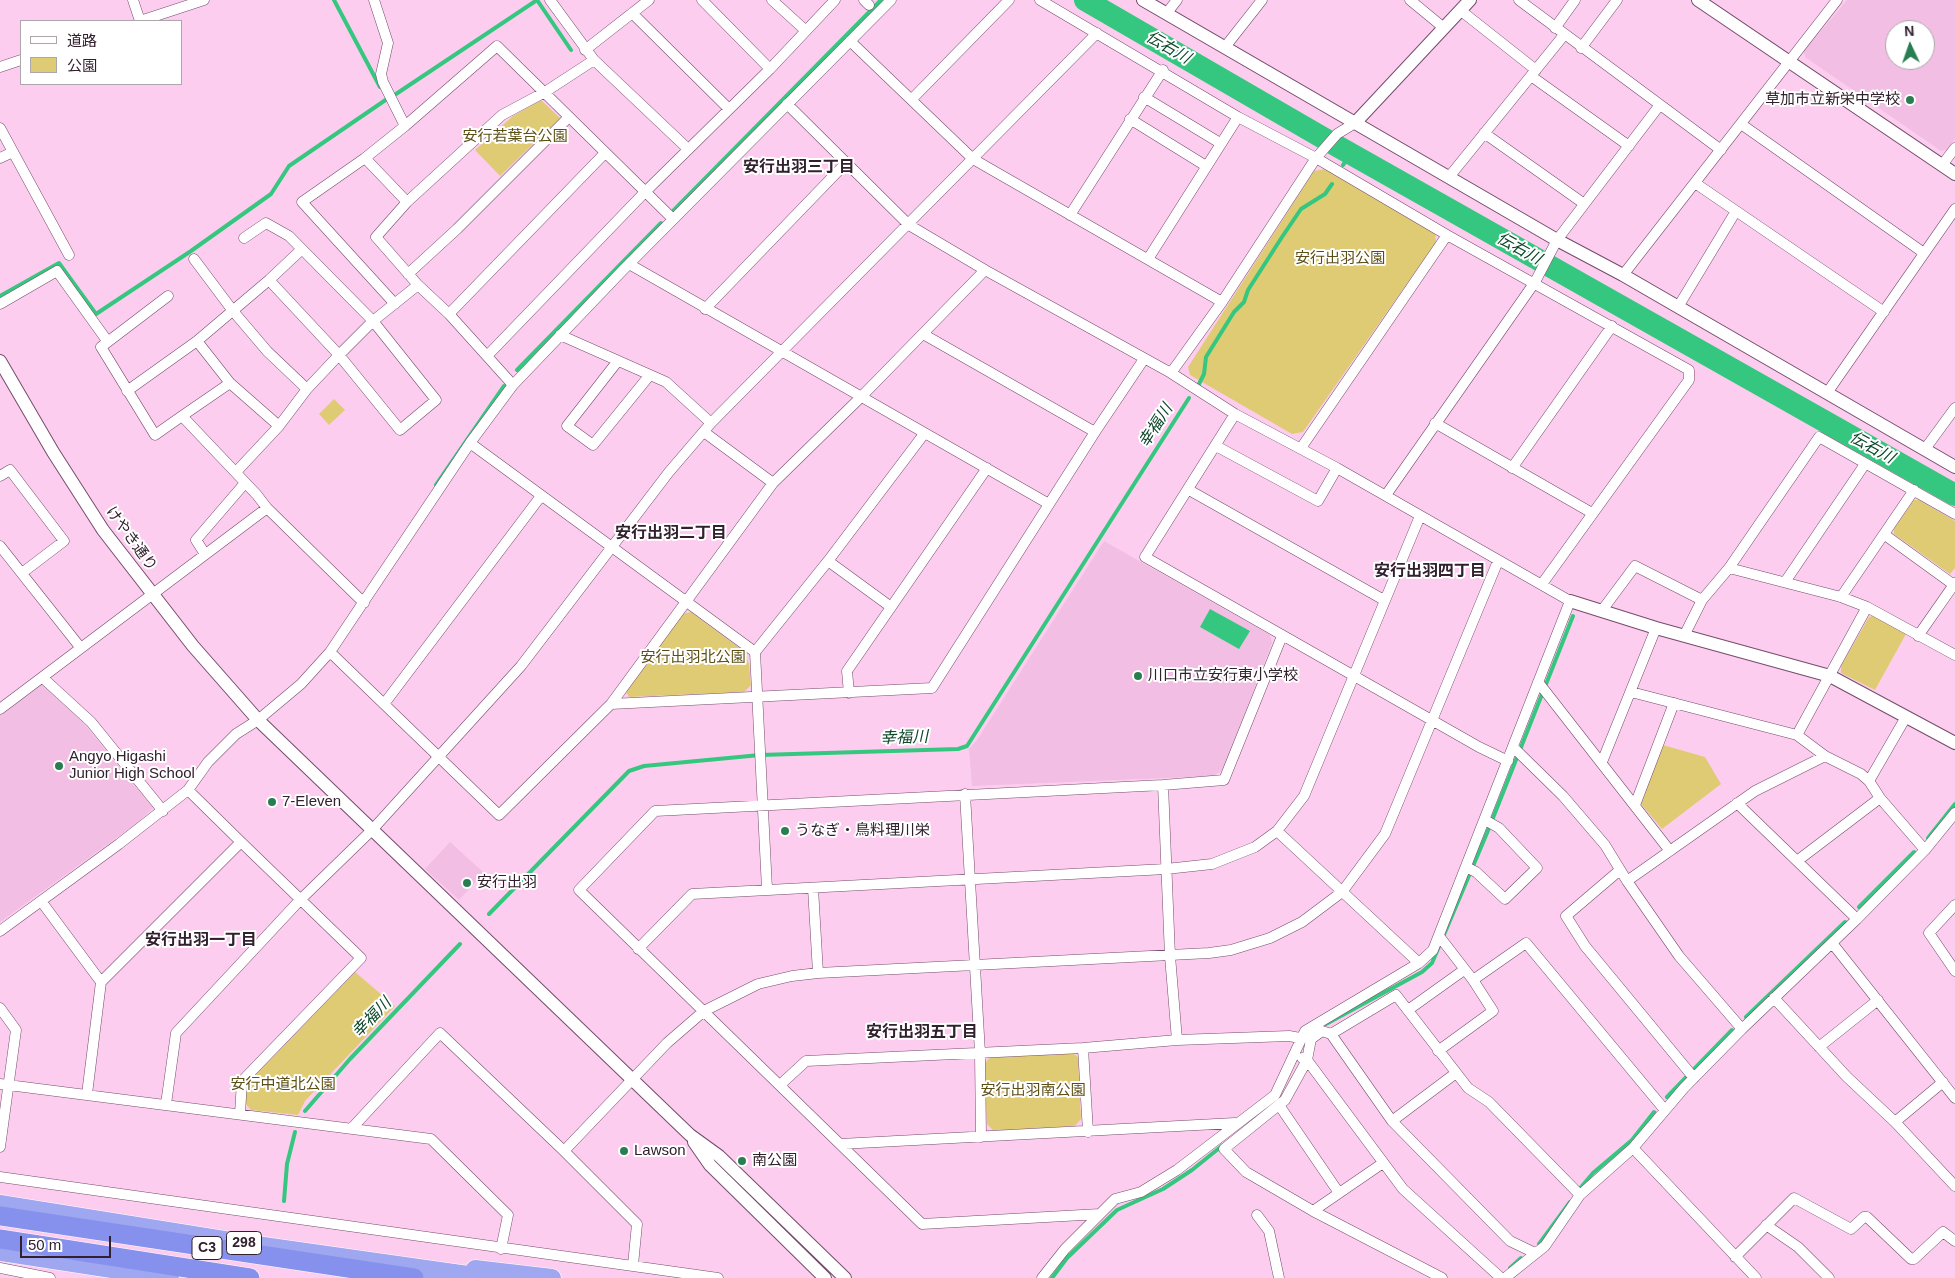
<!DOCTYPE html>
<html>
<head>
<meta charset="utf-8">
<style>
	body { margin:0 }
	#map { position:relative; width:1955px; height:1278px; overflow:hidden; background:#fdcdef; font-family:Helvetica,"Noto Sans JP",sans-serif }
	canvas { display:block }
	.legend { position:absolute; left:20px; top:20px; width:162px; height:65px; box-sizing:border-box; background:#fff; border:1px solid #ada6ab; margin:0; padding:6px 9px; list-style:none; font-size:15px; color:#31202d }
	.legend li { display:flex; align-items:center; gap:10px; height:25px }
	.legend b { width:25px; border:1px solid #ada6ab }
	.north { position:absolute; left:1885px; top:20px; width:50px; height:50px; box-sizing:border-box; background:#fff; border:1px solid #ada6ab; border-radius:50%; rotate:357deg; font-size:14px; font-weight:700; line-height:20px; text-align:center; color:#31202d }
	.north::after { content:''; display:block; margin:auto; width:18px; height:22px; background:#297e51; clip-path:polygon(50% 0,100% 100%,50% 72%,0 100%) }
	.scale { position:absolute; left:20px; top:1236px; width:91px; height:22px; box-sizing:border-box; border:2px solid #31202d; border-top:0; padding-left:6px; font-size:15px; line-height:18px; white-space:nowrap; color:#31202d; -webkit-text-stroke:4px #fff; paint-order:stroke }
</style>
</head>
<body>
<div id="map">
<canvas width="1955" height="1278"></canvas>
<ul class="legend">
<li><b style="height:6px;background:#fff"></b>道路</li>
<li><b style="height:14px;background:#e0cb75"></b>公園</li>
</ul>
<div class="north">N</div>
<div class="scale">50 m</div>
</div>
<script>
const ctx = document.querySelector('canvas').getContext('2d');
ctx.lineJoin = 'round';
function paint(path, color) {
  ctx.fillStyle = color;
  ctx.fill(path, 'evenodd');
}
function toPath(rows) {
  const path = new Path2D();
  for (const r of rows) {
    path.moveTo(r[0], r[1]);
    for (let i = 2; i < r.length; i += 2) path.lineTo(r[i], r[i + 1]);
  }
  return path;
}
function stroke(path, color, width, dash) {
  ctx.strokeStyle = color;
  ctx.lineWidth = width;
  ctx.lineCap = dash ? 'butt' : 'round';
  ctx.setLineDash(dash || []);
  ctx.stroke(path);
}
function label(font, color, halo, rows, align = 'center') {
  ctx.font = font + ' Helvetica,"Noto Sans JP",sans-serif';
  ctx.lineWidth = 4;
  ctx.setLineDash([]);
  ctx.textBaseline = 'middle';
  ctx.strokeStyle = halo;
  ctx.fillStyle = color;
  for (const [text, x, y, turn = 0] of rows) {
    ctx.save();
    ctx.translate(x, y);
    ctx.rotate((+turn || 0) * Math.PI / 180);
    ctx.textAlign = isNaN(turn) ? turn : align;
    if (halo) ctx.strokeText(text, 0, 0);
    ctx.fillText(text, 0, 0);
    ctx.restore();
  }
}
const built = toPath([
	[1847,0,1955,0,1955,139,1947,150,1941,151,1805,57,1804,51],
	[1895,30,1925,30,1925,60,1895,60],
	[1104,541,1270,635,1272,643,1223,770,1213,776,972,786,969,749,977,740],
	[36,685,43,685,85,725,153,808,137,823,0,922,0,712],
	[450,842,484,873,459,900,425,869]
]);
const green = toPath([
	[541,100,560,118,500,176,475,150,513,116],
	[1325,169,1435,232,1436,242,1303,432,1292,434,1190,375,1188,367,1314,171],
	[334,399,345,410,329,425,319,414],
	[1914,500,1919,500,1955,521,1955,568,1950,574,1894,534,1894,529],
	[691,612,745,652,749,664,751,685,744,692,629,697,625,690,681,614],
	[1875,615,1906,634,1875,690,1841,673,1841,666,1869,617],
	[1663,745,1705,757,1721,784,1662,829,1641,804],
	[355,972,395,1006,305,1101,298,1115,251,1110,245,1103,246,1089,249,1082],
	[1071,1052,1078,1057,1081,1119,1075,1126,994,1131,987,1124,984,1065,990,1057]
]);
const water = toPath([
	[1210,609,1250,631,1239,649,1200,627]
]);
const stream = toPath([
	[334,0,380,87],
	[537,0,571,50],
	[396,94,537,0],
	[1343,165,1352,153],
	[673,211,881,0],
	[0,296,59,263,96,314,191,251,271,194,289,166,387,99],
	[517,370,661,223],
	[1198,386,1204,374,1206,357,1234,312,1244,302,1248,290,1282,237,1301,209,1325,194,1332,184],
	[436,485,504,386],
	[1928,838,1955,804],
	[1859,907,1914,852],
	[489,914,629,771,644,766,760,755,958,749,967,746,1189,398],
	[1746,1017,1845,922],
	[1326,1024,1422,972,1432,963,1487,833,1573,616],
	[1667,1097,1732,1030],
	[305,1111,350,1059,460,944],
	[1577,1192,1593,1173,1632,1140,1654,1112],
	[284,1201,287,1164,295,1132],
	[1539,1244,1570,1202],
	[1510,1268,1521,1258],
	[1052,1278,1067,1258,1117,1210,1163,1189,1192,1170,1223,1145]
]);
const river = toPath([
	[1085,0,1337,146,1955,495]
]);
const minor = toPath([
	[133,0,140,21],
	[374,0,388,43,381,74,383,82,405,126,365,158,407,202],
	[550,0,594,60,688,149],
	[772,0,805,30],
	[864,0,869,5],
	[1040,0,1238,117,1316,158,1447,235,1689,370,1689,380,1542,584],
	[1410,0,1444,28],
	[1519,0,1721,150],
	[1460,10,1536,70],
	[632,13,729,109],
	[1166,14,1177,0],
	[140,21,204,0],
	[1555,28,1575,0],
	[850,41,973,159,1222,302],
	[1225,47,1262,0],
	[1581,48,1617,0],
	[585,50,649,0],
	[0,67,21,60],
	[770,69,835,0],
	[1531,76,1629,146],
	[1144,97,1220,143],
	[912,99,1009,0],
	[787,104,909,225,985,270,1171,373,1235,414,1337,468,1570,601,1433,950,1419,963,1305,1031,1275,1095,1177,1170,1141,1192,1115,1199,1065,1249,1042,1278],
	[1130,119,1206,166],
	[1741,124,1924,253],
	[405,126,497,46,673,219],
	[0,128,69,255],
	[1484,133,1583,203],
	[0,158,13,152],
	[365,158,302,202,395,304],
	[1942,165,1955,148],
	[1449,177,1564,35],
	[1695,183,1884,312],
	[1070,215,1163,70],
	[244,238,266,223,289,236,373,321,436,400,400,430,339,355,269,280],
	[194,259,233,311,267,351,307,389],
	[1148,259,1238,117],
	[629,264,1049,504],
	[408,274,457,229,569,117],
	[1623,275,1837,0],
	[418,285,449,314,513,385],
	[168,296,101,347,155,435,182,416,257,495,267,508,364,603],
	[0,304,57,271,108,342],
	[1678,307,1736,211],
	[705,309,845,164],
	[449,314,605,153],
	[923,334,1095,432],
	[560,335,666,382,711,423],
	[197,341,230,383],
	[487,356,645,192,770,69,702,0],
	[617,362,567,426,593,445,649,376],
	[1171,373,1222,302,1316,158,1337,134,1355,123],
	[127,391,197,341,269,280,301,250],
	[1827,393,1955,209],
	[1235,414,1145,557,1479,747,1508,761],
	[182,416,230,383,279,426],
	[1435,423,1592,513],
	[704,432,773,483],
	[470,443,755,652,767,889],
	[1216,446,1318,501,1337,468],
	[1301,448,1447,235],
	[1925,449,1955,408],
	[1512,468,1612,326],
	[236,472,279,426,307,389,339,355,373,321,418,285,376,237,407,202,502,115,545,92,594,60],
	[0,476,10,470,64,541,22,573],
	[1189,490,1384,600],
	[1386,495,1535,282,1557,240,1659,106],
	[1885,535,1954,585],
	[0,546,80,647],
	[205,554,196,540,245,483],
	[828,561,891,607],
	[1729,568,1841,597,1867,607,1955,655],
	[1785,582,1865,464],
	[1841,597,1914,490],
	[1603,609,1635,566,1702,600],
	[1684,636,1702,600,1729,568,1819,437,1955,514],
	[1918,636,1955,583],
	[330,652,499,815,611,704,773,483,861,397,985,270],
	[755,652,828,561,924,434],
	[43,678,91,722,163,811],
	[1538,682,1670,851],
	[1631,692,1797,735,1825,756,1861,774,1869,781,1880,798,1925,850],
	[849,693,847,671,987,468],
	[384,704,541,496],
	[611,704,932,688,1095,432,1144,359],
	[0,709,267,508],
	[1797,735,1867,607],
	[1513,747,1563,796,1605,845,1627,881,1679,956,1742,1029],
	[1602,762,1656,628],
	[1869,781,1906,717],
	[1163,785,1170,956,1177,1040],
	[188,790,241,842],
	[965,794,980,1053,981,1137],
	[1737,803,1857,919],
	[1635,805,1674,703],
	[1277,831,1419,963],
	[1797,861,1880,798],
	[1466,867,1476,872,1505,899,1537,868,1499,828,1485,820],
	[1620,870,1566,916,1585,946,1694,1078],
	[1627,881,1755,791,1825,756],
	[813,888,818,973],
	[41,901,101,982,87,1094],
	[1955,905,1929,933,1955,971],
	[0,931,119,844,188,790,208,762,236,734,258,720,301,684,330,652,470,443,513,385,623,270,891,0],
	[1832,943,1955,1098],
	[638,949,692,894,1166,869,1212,864,1255,847,1277,831,1304,796,1420,516],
	[1473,980,1526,943,1664,1109],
	[101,982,241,842,361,958,242,1081,240,1114],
	[1774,998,1847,1077,1895,1122,1943,1082],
	[0,1008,16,1030,0,1147],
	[1408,1010,1464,970],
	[1331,1034,1392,1121,1510,1241,1535,1253],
	[1819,1047,1878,1000],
	[1083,1048,1088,1132],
	[1438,1051,1493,1011,1473,980,1439,936],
	[1302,1058,1307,1060,1403,1189,1501,1278],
	[0,1084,431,1139,508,1215,501,1249],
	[781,1084,806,1061,1083,1048,1177,1040,1289,1036,1300,1038],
	[166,1104,176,1033,300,900,372,830,521,666,669,472,711,423,1097,33],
	[1279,1105,1339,1193],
	[1392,1121,1456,1073],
	[1895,1122,1955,1186],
	[352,1128,440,1033,564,1151,637,1224,633,1265],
	[840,1144,1235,1123],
	[1633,1148,1756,1278],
	[564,1151,667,1043,704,1011,758,984,792,976,818,973,1209,953,1231,950,1270,938,1302,922,1342,892,1385,834,1498,561],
	[0,1177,718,1278],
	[1313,1211,1383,1163],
	[1100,1214,922,1224,579,890,655,811,1163,785,1224,780,1282,636],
	[1257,1215,1269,1231,1279,1278],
	[1766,1225,1798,1247,1829,1278],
	[1735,1257,1794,1198,1851,1229,1864,1217,1867,1217,1911,1259,1914,1259,1943,1232,1955,1241],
	[0,1268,50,1278],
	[1442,1278,1313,1211,1246,1172,1224,1149,1285,1100,1307,1060,1311,1039,1322,1031,1331,1034,1396,995,1468,1088,1489,1102,1580,1195],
	[1505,1278,1545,1246,1580,1195,1633,1148,1684,1088,1742,1029,1857,919,1925,850,1955,813]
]);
const tertiary = toPath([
	[1143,0,1557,240,1623,275,1955,467],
	[1698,0,1955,174],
	[1355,123,1470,0],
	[0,361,53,452,103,530,193,646,258,720,690,1135,719,1156,845,1278],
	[1570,601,1656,628,1830,676,1955,743],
	[694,1142,710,1165,825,1278]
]);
const trunk = toPath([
	[0,1204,249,1244,489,1278],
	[0,1252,170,1278],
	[475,1269,552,1278]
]);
const motorway = toPath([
	[0,1216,414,1278],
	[0,1239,250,1278]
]);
const markers = [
	[1910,100,5,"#297e51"],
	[1138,676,5,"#297e51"],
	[59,766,5,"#297e51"],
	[272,802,5,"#297e51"],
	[785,831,5,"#297e51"],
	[467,883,5,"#297e51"],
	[624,1151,5,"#297e51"],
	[742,1161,5,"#297e51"]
];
const shields = [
	[244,1243,35],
	[207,1248,30]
];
const shieldNames = [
	["298",244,1243],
	["C3",207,1248]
];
const poiNames = [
	["草加市立新栄中学校",1900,100,"right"],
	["川口市立安行東小学校",1148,676],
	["Angyo Higashi",69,757],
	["Junior High School",69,774],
	["7-Eleven",282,802],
	["うなぎ・鳥料理川栄",795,831],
	["安行出羽",477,883],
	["Lawson",634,1151],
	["南公園",752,1161]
];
const parkNames = [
	["安行若葉台公園",515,137],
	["安行出羽公園",1340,259],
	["安行出羽北公園",693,658],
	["安行中道北公園",283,1085],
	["安行出羽南公園",1033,1091]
];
const streetNames = [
	["けやき通り",131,539,54]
];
const waterNames = [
	["伝右川",1168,48,30],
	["伝右川",1519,249,29],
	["幸福川",1156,426,-57],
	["伝右川",1872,448,29],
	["幸福川",904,738,-2],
	["幸福川",372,1018,-46]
];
const neighbourhoodNames = [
	["安行出羽三丁目",799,168],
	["安行出羽二丁目",671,534],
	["安行出羽四丁目",1430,572],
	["安行出羽一丁目",201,941],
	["安行出羽五丁目",922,1033]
];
paint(built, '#f2bee4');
paint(green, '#e0cb75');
paint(water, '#35c77f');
stroke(stream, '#35c77f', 4);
stroke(river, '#35c77f', 22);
stroke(minor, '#744c6a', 11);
stroke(tertiary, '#744c6a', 14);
stroke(trunk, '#fff', 19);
stroke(motorway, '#fff', 20);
stroke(minor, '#fff', 10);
stroke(tertiary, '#fff', 12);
stroke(trunk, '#9ea7f0', 18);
stroke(motorway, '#8591ed', 19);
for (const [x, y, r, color] of markers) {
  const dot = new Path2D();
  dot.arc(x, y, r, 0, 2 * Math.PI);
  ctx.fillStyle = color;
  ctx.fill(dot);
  stroke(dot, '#fff', 2);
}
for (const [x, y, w] of shields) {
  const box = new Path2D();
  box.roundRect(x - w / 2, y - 11.5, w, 23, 4);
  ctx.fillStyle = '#fff';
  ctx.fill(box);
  stroke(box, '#31202d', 1);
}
label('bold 14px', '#31202d', null, shieldNames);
label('15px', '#31202d', '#fff', poiNames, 'left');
label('15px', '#5c4f16', '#fff', parkNames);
label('15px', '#31202d', '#fff', streetNames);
label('italic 16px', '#0d462a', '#fff', waterNames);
label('bold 16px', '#31202d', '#fff', neighbourhoodNames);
</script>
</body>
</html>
